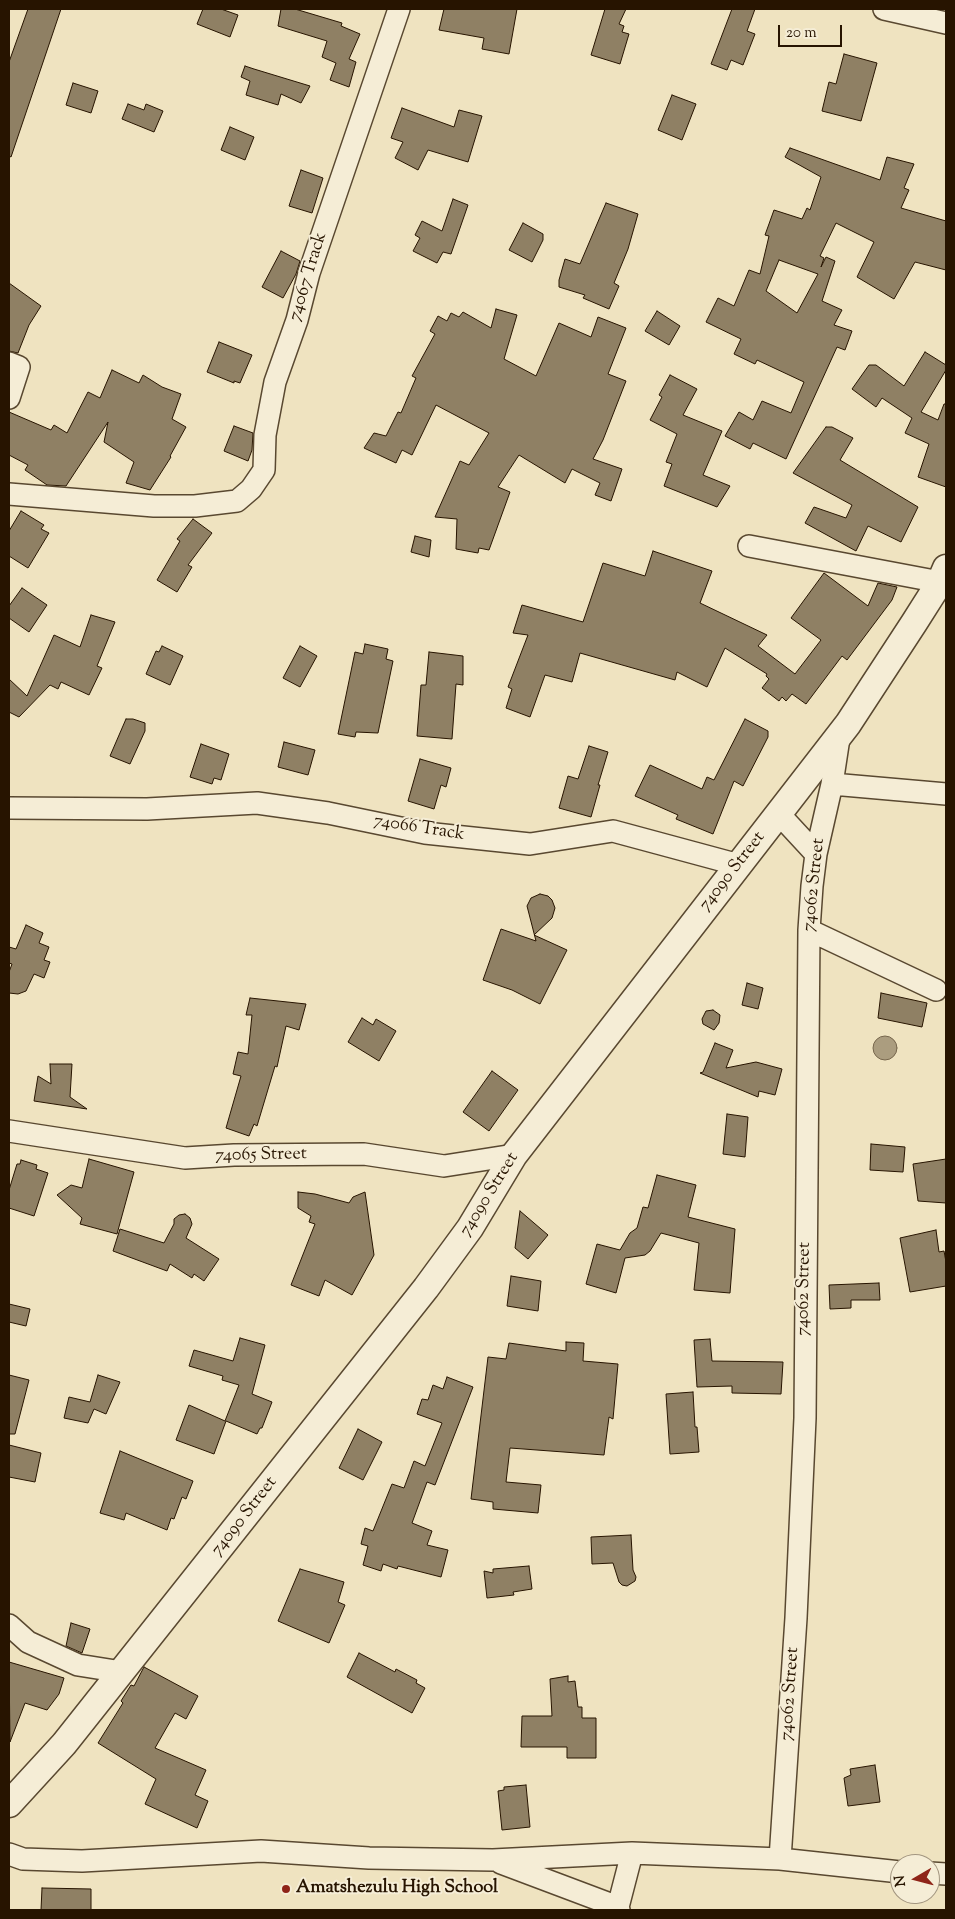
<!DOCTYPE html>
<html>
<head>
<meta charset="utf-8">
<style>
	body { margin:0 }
	#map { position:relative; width:955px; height:1919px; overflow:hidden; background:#efe3c0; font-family:"Sorts Mill Goudy",serif }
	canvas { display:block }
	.frame { position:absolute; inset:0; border:10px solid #271400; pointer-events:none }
	.north { position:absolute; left:890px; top:1854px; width:50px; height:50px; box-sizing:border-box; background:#f5edd6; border:1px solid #a39680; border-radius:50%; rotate:262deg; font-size:14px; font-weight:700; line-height:20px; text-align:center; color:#271400 }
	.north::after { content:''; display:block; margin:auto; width:18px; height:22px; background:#8f2418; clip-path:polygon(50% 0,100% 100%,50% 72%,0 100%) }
	.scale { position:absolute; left:778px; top:25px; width:64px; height:22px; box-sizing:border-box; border:2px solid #271400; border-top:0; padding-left:6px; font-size:15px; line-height:18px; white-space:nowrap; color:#271400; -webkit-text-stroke:4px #f5edd6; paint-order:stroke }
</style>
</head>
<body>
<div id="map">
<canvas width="955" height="1919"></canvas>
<div class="frame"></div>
<div class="north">N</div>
<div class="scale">20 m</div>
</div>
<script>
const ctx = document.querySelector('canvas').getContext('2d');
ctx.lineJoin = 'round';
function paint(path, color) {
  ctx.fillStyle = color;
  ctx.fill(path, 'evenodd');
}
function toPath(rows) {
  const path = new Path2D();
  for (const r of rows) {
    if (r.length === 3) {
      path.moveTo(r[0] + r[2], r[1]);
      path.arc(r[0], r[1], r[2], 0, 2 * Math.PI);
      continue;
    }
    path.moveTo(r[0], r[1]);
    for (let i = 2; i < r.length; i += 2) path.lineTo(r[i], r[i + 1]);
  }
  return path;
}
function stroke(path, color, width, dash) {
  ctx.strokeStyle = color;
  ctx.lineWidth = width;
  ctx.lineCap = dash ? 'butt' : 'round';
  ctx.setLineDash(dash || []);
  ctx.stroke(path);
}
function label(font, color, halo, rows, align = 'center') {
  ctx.font = font + ' "Sorts Mill Goudy",serif';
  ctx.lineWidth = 4;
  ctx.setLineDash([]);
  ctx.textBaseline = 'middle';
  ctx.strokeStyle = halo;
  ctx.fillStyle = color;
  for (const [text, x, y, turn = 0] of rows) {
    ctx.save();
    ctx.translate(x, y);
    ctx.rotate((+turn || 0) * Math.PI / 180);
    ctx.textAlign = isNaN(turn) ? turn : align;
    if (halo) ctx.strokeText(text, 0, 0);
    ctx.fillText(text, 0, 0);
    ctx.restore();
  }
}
const water = toPath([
	[885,1048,12]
]);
const building = toPath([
	[28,9,61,9,11,157,9,156,9,62,28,9],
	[203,9,221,9,238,15,230,37,197,24,203,9],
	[281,9,295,9,342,23,341,26,360,34,349,59,356,62,349,87,330,80,336,63,322,57,327,41,278,26,281,9],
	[444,9,517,9,509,54,482,49,484,38,439,30,444,9],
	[605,9,626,9,619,24,624,26,622,32,629,34,620,64,591,55,605,9],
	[732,9,755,9,747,31,755,34,743,65,731,60,727,70,711,64,732,9],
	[844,54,877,63,861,121,822,111,829,82,836,84,844,54],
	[245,66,254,69,310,86,301,103,281,94,278,105,246,95,250,81,241,77,245,66],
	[73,83,98,91,91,113,66,105,73,83],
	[672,95,696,104,682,140,658,130,672,95],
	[128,104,144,110,146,104,163,111,154,132,122,119,128,104],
	[402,108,454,127,459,110,482,116,468,162,428,150,418,170,395,158,403,142,391,138,402,108],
	[230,127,254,137,245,160,221,150,230,127],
	[790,148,880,180,887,157,914,164,904,188,909,190,901,208,946,221,946,270,915,262,894,299,857,277,874,242,836,223,820,256,824,258,821,267,826,257,835,261,822,301,842,310,834,325,852,331,845,350,837,347,786,459,753,443,750,449,725,436,739,412,753,420,762,401,791,413,804,382,757,360,755,364,734,354,741,339,706,322,718,298,734,306,749,270,760,274,769,236,765,235,774,210,802,219,807,208,810,210,821,177,785,157,790,148],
	[779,260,818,274,797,313,766,291,779,260],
	[301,170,323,178,312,213,289,206,301,170],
	[453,199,468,205,451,254,443,252,437,263,413,251,420,238,415,235,422,221,442,231,453,199],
	[606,203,638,214,628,249,614,283,619,286,609,309,583,298,585,295,559,287,559,280,565,259,580,264,606,203],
	[523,223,543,234,543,240,532,262,509,250,523,223],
	[281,251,300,261,296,274,283,298,262,287,281,251],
	[9,283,41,306,29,325,18,353,9,351,9,283],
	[496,309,517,315,504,359,536,376,559,323,591,337,598,317,626,328,608,374,626,381,603,440,593,459,622,469,611,501,595,495,600,483,572,469,565,483,519,455,498,487,510,492,489,550,479,548,478,553,456,549,457,519,435,517,460,461,469,465,489,433,436,405,412,455,402,450,396,463,364,448,374,433,386,436,398,412,401,413,416,378,412,376,435,334,430,331,438,316,447,321,451,313,459,317,463,312,491,328,496,309],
	[657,311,680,326,669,345,645,331,657,311],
	[219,342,252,355,240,383,234,381,234,383,207,372,219,342],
	[925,352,946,365,946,370,921,412,938,420,944,404,946,404,946,487,918,477,929,444,905,433,912,418,882,398,876,407,852,389,869,365,876,365,904,386,925,352],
	[112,370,139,383,143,375,162,387,181,394,172,419,186,427,170,456,171,457,150,490,126,483,134,462,104,442,108,422,66,486,47,485,25,470,28,465,9,455,9,412,51,430,54,425,67,433,88,392,100,398,112,370],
	[670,375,697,389,683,415,722,431,703,475,730,486,717,507,664,486,672,464,666,462,677,434,650,420,662,397,659,395,670,375],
	[234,426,253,433,252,450,248,461,224,451,234,426],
	[826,427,832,427,853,438,840,460,918,507,901,542,868,526,856,551,805,523,814,507,846,518,852,505,793,473,826,427],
	[21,511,44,525,41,529,49,533,28,568,9,556,9,531,21,511],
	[193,519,212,533,188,565,192,567,177,592,157,580,180,541,177,539,193,519],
	[415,536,431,540,429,557,411,552,415,536],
	[653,551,712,571,700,603,767,635,758,646,795,674,821,640,791,618,824,573,868,606,878,583,897,587,892,600,847,660,842,656,806,704,792,694,786,701,782,697,779,701,762,688,769,679,766,676,767,674,725,648,707,687,677,672,675,680,580,653,572,682,545,675,530,717,506,708,512,689,508,687,528,635,513,633,522,605,583,622,603,563,645,576,653,551],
	[22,588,47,605,29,632,9,618,9,606,22,588],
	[91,615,115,622,97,666,102,668,89,695,61,682,58,689,50,685,19,717,9,712,9,679,27,696,54,635,80,647,91,615],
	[365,644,388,649,386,659,393,661,378,733,356,732,355,737,338,734,355,652,363,654,365,644],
	[162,646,183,656,170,685,146,674,156,651,159,652,162,646],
	[300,646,317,656,300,687,283,678,300,646],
	[429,652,463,656,463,685,456,684,452,739,417,736,421,685,426,685,429,652],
	[126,719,133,719,145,723,145,731,130,764,110,756,126,719],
	[745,719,768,731,768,737,743,786,734,781,713,834,676,819,678,815,635,796,650,765,702,789,707,777,714,780,745,719],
	[284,742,315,750,308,775,278,767,284,742],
	[201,744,229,754,221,780,214,778,212,784,190,777,201,744],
	[589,746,608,752,598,785,600,785,591,817,559,808,568,776,578,779,589,746],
	[420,759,451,768,446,787,441,785,434,809,408,801,420,759],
	[540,894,548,896,552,900,555,908,552,918,534,935,567,950,540,1004,512,990,483,980,501,929,536,941,527,906,531,898,540,894],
	[26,925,43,933,39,943,49,947,44,960,50,962,44,978,34,974,26,991,18,994,9,993,9,972,12,964,9,963,9,947,16,949,26,925],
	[747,983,763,988,758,1009,742,1005,747,983],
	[881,993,927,1003,922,1027,878,1018,881,993],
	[250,998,306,1004,299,1030,286,1026,277,1067,275,1066,257,1126,254,1124,249,1136,226,1128,241,1076,233,1074,238,1052,248,1054,252,1015,246,1015,250,998],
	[713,1010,720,1015,719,1023,714,1030,703,1024,702,1019,706,1011,713,1010],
	[362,1018,373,1025,376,1019,396,1031,379,1061,348,1042,362,1018],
	[715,1043,733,1050,726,1068,756,1062,782,1069,775,1095,759,1091,758,1097,700,1073,703,1072,715,1043],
	[50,1064,72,1064,70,1097,87,1109,34,1101,38,1076,51,1084,50,1064],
	[492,1071,518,1090,489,1131,463,1112,492,1071],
	[727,1114,748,1117,745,1157,723,1154,727,1114],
	[871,1144,905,1147,903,1172,870,1170,871,1144],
	[89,1159,134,1172,117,1234,80,1224,82,1218,57,1195,71,1185,82,1188,89,1159],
	[946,1159,946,1203,918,1201,913,1164,946,1159],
	[21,1160,37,1165,36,1169,48,1173,34,1216,9,1208,9,1190,17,1164,20,1164,21,1160],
	[657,1175,696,1185,688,1217,735,1229,730,1293,694,1290,699,1243,661,1233,650,1251,645,1255,625,1258,616,1293,586,1284,597,1244,620,1250,630,1233,637,1228,643,1207,648,1208,657,1175],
	[298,1192,315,1194,349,1203,353,1197,365,1192,374,1255,352,1295,325,1280,319,1296,291,1285,315,1224,309,1222,311,1216,298,1208,298,1192],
	[520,1211,548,1235,528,1259,515,1248,520,1211],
	[185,1214,190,1218,192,1224,186,1238,219,1259,204,1281,194,1274,192,1278,170,1264,167,1271,113,1251,120,1229,164,1243,174,1224,174,1219,179,1215,185,1214],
	[936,1230,939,1252,944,1251,946,1262,946,1286,910,1292,900,1238,936,1230],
	[511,1276,541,1281,538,1311,507,1306,511,1276],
	[879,1283,880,1300,851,1300,851,1308,830,1309,829,1285,879,1283],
	[9,1304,30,1309,26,1326,9,1322,9,1304],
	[240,1338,265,1345,252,1394,272,1402,262,1428,260,1428,257,1434,226,1421,214,1454,176,1440,189,1405,225,1421,239,1385,222,1380,223,1376,189,1366,194,1350,233,1361,240,1338],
	[710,1339,712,1361,783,1362,781,1394,732,1393,732,1386,697,1387,694,1340,710,1339],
	[566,1342,584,1343,583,1361,618,1364,613,1419,609,1417,604,1455,510,1448,506,1482,541,1485,538,1513,493,1509,493,1502,471,1499,488,1357,506,1359,509,1343,566,1351,566,1342],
	[9,1375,29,1380,15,1434,9,1434,9,1375],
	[98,1375,120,1382,106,1414,94,1409,88,1423,64,1418,69,1397,90,1402,98,1375],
	[447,1377,473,1387,435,1485,427,1482,412,1523,432,1531,427,1545,448,1550,441,1577,398,1566,397,1569,383,1564,381,1571,363,1565,368,1546,361,1544,365,1528,373,1531,392,1484,404,1488,414,1461,425,1466,442,1423,417,1414,422,1399,428,1400,433,1385,443,1389,447,1377],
	[693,1392,695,1427,697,1427,699,1452,670,1454,666,1394,693,1392],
	[358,1429,382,1442,363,1480,339,1468,358,1429],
	[9,1445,41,1453,35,1482,9,1477,9,1445],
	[120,1451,193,1481,186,1499,182,1497,174,1519,171,1518,167,1530,126,1513,124,1520,100,1513,120,1451],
	[631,1535,633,1570,636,1577,635,1581,627,1586,622,1585,619,1582,613,1563,592,1564,591,1537,631,1535],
	[529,1566,532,1589,513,1592,514,1595,487,1598,484,1571,493,1573,493,1569,529,1566],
	[300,1569,344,1582,338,1602,345,1605,329,1643,278,1621,300,1569],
	[71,1623,90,1629,82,1653,66,1646,71,1623],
	[359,1653,395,1672,396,1669,417,1680,416,1683,425,1688,412,1713,347,1677,359,1653],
	[9,1662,64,1678,59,1694,47,1710,25,1703,10,1742,9,1662],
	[144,1667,198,1696,186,1719,175,1713,155,1748,206,1770,195,1795,208,1801,197,1828,145,1804,156,1779,98,1743,123,1703,121,1701,131,1685,134,1686,144,1667],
	[568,1676,568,1682,575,1681,578,1707,582,1707,582,1718,596,1718,596,1758,567,1758,567,1747,521,1747,522,1716,552,1716,550,1679,568,1676],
	[875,1765,880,1802,848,1806,844,1778,851,1775,850,1769,875,1765],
	[526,1785,530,1827,502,1830,498,1791,504,1790,504,1787,526,1785],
	[42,1888,91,1889,91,1910,41,1910,42,1888]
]);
const minor = toPath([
	[884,9,946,23],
	[9,363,19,367,9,398],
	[9,494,154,506,195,506,237,501,251,489,264,470,265,435,275,382,297,320,309,273,399,9],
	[749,546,940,582],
	[832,784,946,794],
	[9,808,147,809,257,803,328,813,425,833,530,844,613,831,739,865],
	[779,814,816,854],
	[809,930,936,990],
	[9,1131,185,1158,234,1155,364,1154,444,1166,514,1155],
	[9,1625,28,1642,78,1665,122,1672],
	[9,1854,23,1859,82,1861,261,1851,369,1858,493,1860,632,1853,780,1859,900,1872],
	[780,1859,796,1618,805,1418,809,930,812,886,816,854,832,784,839,738,842,734],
	[501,1863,618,1907],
	[930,1873,946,1874],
	[619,1910,618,1907,632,1853]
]);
const tertiary = toPath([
	[9,1804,64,1744,426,1288,470,1228,514,1155,848,724,914,623,940,582,946,568]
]);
const markers = [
	[286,1889,5,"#8f2418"]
];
const streetNames = [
	["74067 Track",309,277,-73],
	["74066 Track",419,829,9],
	["74090 Street",733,872,-52],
	["74062 Street",815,885,-84],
	["74065 Street",261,1156,-1],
	["74090 Street",490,1195,-58],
	["74062 Street",805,1289,-89],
	["74090 Street",245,1517,-52],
	["74062 Street",791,1694,-86]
];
const poiNames = [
	["Amatshezulu High School",296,1889]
];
paint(water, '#ab9d7f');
stroke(water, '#76664c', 1);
paint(building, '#8f8064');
stroke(building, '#271400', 1);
stroke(minor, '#594830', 24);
stroke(tertiary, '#594830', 29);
stroke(minor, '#f5edd6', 21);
stroke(tertiary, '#f5edd6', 26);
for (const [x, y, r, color] of markers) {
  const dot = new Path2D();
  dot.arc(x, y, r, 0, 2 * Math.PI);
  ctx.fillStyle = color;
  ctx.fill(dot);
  stroke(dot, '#f5edd6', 2);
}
label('18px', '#271400', '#f5edd6', streetNames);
label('bold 18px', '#271400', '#f5edd6', poiNames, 'left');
</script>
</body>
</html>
